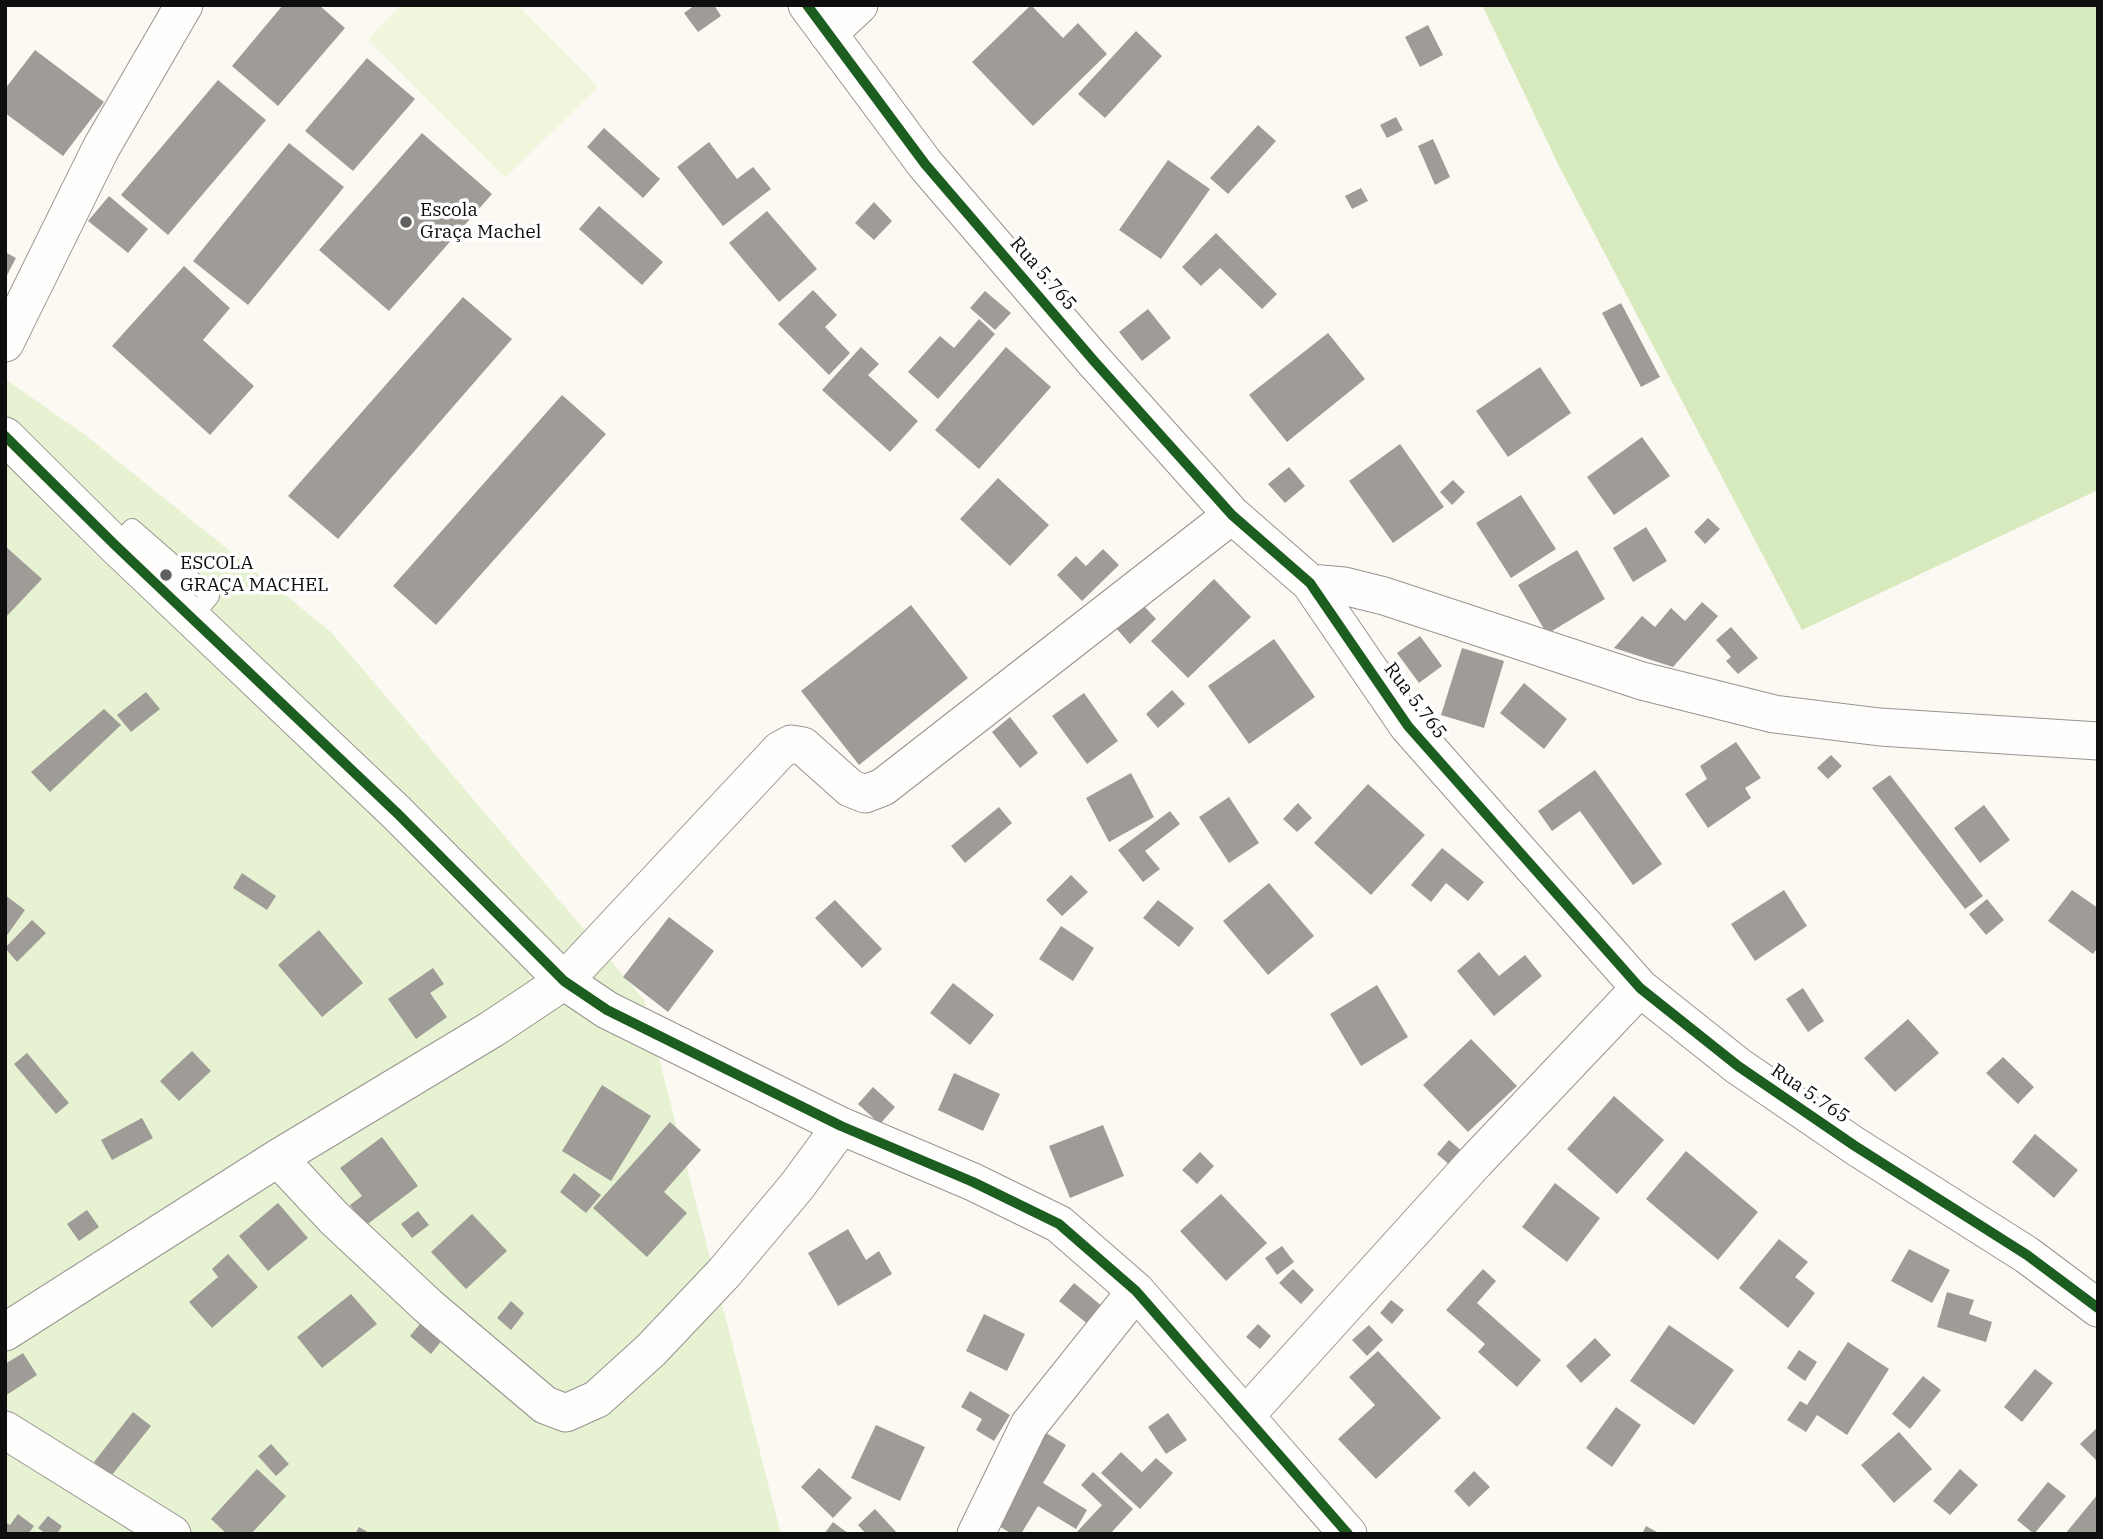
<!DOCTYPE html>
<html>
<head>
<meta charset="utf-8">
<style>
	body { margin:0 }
	#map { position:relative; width:2103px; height:1539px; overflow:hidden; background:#fcf9f2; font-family:"IBM Plex Serif",serif }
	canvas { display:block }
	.frame { position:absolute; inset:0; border:7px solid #0e0e0e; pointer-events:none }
</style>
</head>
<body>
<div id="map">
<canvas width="2103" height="1539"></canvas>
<div class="frame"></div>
</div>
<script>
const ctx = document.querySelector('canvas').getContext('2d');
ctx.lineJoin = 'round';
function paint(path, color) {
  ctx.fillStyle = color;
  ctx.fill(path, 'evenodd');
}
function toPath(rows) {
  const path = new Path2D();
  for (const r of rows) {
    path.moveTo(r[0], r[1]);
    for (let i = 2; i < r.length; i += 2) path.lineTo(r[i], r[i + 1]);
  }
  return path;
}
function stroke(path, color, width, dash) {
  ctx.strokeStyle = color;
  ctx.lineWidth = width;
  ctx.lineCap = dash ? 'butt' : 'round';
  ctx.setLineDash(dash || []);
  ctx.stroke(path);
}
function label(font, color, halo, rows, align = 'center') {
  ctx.font = font + ' "IBM Plex Serif",serif';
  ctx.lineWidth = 7;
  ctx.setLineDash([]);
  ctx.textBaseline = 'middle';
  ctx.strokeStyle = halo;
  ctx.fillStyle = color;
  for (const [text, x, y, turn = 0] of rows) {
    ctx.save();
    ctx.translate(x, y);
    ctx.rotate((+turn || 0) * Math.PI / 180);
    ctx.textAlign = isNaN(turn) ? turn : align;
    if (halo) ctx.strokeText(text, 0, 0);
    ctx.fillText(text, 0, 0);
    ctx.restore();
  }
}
const green = toPath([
	[5,379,85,435,331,632,644,1000,781,1534,5,1534]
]);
const forest = toPath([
	[1482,5,2098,5,2098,490,1802,630,1560,168]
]);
const pitch = toPath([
	[402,5,518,5,598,87,505,178,368,39]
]);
const building = toPath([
	[283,5,319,5,345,28,278,106,232,66],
	[695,5,714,5,721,16,698,32,684,13],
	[1031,5,1063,38,1078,23,1107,54,1033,126,972,62],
	[1428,25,1443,55,1420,67,1405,37],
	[1136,31,1162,56,1105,118,1078,94],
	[35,50,104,102,63,156,5,113,5,89],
	[367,58,415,99,353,171,305,131],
	[218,80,266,120,168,235,121,195],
	[1396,117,1403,130,1387,138,1380,125],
	[1258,125,1276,141,1228,194,1210,178],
	[604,128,660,179,643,198,587,147],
	[422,133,492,194,389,311,319,250],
	[1433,139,1450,177,1435,185,1418,146],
	[709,142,737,179,753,167,771,189,723,226,677,167],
	[289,143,344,187,248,305,193,261],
	[1168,160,1210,189,1161,259,1119,230],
	[1361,188,1368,201,1352,209,1345,196],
	[109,196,148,229,128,253,88,221],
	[874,202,892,221,874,240,855,223],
	[599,206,663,262,642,285,579,229],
	[767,211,817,269,779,302,729,243],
	[1216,233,1277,294,1262,309,1220,268,1201,286,1182,267],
	[5,252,16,258,5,279],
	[184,266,230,308,203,340,254,386,210,435,112,346],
	[813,290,837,315,825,327,850,353,829,375,778,324],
	[985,291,1011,313,995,330,970,308],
	[463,297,512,339,338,539,288,496],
	[1621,303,1660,377,1641,387,1602,313],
	[1148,309,1171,338,1142,361,1119,332],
	[979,319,995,334,938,399,908,372,940,336,954,348],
	[1328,333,1365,379,1287,442,1249,395],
	[861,347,879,364,868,375,918,421,890,452,822,390],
	[1006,347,1051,387,979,469,935,430],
	[1540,367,1571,413,1508,457,1476,411],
	[562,395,606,434,436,625,393,586],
	[1642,437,1670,476,1614,515,1587,477],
	[1400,444,1444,507,1393,543,1349,481],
	[1289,467,1305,486,1285,503,1268,484],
	[998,478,1049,525,1010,566,960,519],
	[1453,480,1465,492,1452,505,1440,492],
	[1521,495,1556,549,1511,578,1476,523],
	[1708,518,1720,529,1705,544,1694,532],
	[1646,527,1667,561,1633,582,1613,548],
	[5,546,42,579,5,618],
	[1103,549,1119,565,1082,601,1057,575,1076,556,1086,566],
	[1577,550,1605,599,1547,634,1518,585],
	[1214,579,1251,617,1188,678,1151,641],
	[1702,602,1718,616,1673,667,1614,648,1642,616,1655,627,1671,608,1685,621],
	[1142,604,1156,619,1130,644,1116,628],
	[911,605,968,678,859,765,801,691],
	[1731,627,1758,658,1738,674,1726,661,1731,657,1716,640],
	[1420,636,1442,666,1419,683,1397,653],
	[1274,639,1315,697,1249,744,1208,686],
	[1462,648,1504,661,1484,728,1441,715],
	[1524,683,1567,719,1544,749,1500,713],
	[1172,690,1185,704,1158,728,1146,714],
	[146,692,160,709,131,732,117,715],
	[1084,693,1118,741,1087,764,1052,716],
	[104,709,121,725,50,792,31,772],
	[1010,717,1038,753,1020,768,992,732],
	[1736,742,1761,778,1745,788,1751,798,1708,828,1685,794,1707,779,1700,766],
	[1831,755,1842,766,1828,779,1817,768],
	[1595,770,1662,864,1633,885,1580,811,1552,831,1538,811],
	[1131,773,1154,817,1109,842,1086,798],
	[1890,775,1983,896,1965,909,1872,788],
	[1368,784,1425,835,1371,895,1314,843],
	[1229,797,1259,843,1229,863,1199,817],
	[1298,803,1312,818,1297,832,1283,819],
	[1984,805,2010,840,1980,863,1954,828],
	[999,807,1012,823,965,863,951,846],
	[1170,811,1180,824,1145,851,1160,869,1143,882,1118,850],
	[1442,848,1484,882,1468,901,1446,883,1431,902,1411,885],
	[242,873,276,896,267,910,233,888],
	[1071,875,1088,892,1062,916,1046,900],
	[1269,883,1314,936,1268,975,1223,921],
	[1784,890,1807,926,1755,961,1731,924],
	[2072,890,2098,908,2098,947,2093,954,2048,921],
	[5,895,25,910,5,938],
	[1987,899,2004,920,1986,935,1969,914],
	[835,900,882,949,862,968,815,918],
	[1158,900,1194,928,1179,947,1143,918],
	[669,917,714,951,668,1012,623,977],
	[32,920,46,933,17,962,5,948],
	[1061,926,1094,948,1073,981,1039,959],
	[319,930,363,983,322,1017,278,965],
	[1479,952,1499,976,1525,955,1542,976,1494,1016,1457,971],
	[433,968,444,984,430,993,447,1017,416,1039,388,999],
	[953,983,994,1015,970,1045,930,1013],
	[1377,985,1408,1037,1361,1066,1330,1014],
	[1803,988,1824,1021,1808,1032,1786,999],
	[1908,1019,1939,1053,1895,1092,1864,1058],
	[1471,1039,1517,1086,1468,1132,1423,1085],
	[192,1051,211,1071,179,1101,160,1081],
	[27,1053,69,1103,56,1114,14,1064],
	[2003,1057,2034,1087,2018,1104,1986,1073],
	[954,1073,1000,1094,983,1131,938,1110],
	[602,1085,651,1116,611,1181,562,1151],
	[873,1087,895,1107,880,1124,858,1104],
	[1614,1096,1664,1140,1617,1194,1567,1149],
	[142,1118,153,1138,112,1160,101,1140],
	[670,1122,701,1150,664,1192,687,1213,647,1257,593,1208],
	[1103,1125,1124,1176,1070,1198,1049,1146],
	[2035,1134,2078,1170,2054,1198,2012,1162],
	[382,1137,418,1186,365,1226,350,1205,362,1196,340,1168],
	[1449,1140,1463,1152,1451,1166,1437,1154],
	[1686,1151,1758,1212,1718,1260,1646,1199],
	[1200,1152,1214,1166,1197,1184,1182,1170],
	[574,1173,601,1195,586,1213,560,1192],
	[1555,1183,1600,1218,1567,1262,1522,1227],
	[1221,1194,1267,1243,1226,1281,1180,1231],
	[278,1203,308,1238,268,1271,239,1236],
	[87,1210,99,1227,79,1241,67,1224],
	[418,1211,429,1225,412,1238,401,1224],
	[472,1214,507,1251,466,1289,431,1252],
	[848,1229,866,1260,879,1251,892,1274,838,1306,808,1253],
	[1779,1239,1808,1262,1795,1277,1815,1293,1788,1328,1739,1288],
	[1282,1246,1294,1262,1277,1275,1265,1258],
	[1909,1249,1950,1270,1932,1303,1891,1281],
	[228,1254,258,1287,212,1328,189,1302,218,1277,212,1269],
	[1293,1269,1314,1290,1301,1304,1279,1283],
	[1483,1269,1496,1281,1477,1303,1541,1360,1517,1387,1478,1352,1485,1344,1446,1310],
	[1074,1283,1108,1311,1094,1329,1059,1301],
	[1947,1292,1974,1300,1969,1314,1992,1322,1986,1342,1937,1327],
	[351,1294,377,1324,322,1368,297,1337],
	[1391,1300,1404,1310,1392,1324,1380,1313],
	[511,1301,524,1313,511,1330,497,1318],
	[984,1314,1025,1334,1007,1371,966,1351],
	[425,1318,446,1335,431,1354,410,1336],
	[1258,1324,1271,1336,1260,1349,1246,1337],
	[1369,1325,1383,1340,1367,1356,1352,1340],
	[1669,1325,1734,1370,1694,1425,1630,1381],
	[1595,1338,1611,1355,1581,1383,1566,1366],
	[1848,1342,1889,1369,1847,1435,1817,1415,1806,1432,1787,1420,1800,1401,1807,1405],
	[1799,1350,1817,1362,1805,1381,1787,1368],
	[1378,1351,1441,1418,1376,1479,1338,1439,1375,1405,1349,1377],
	[23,1353,37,1375,5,1396,5,1364],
	[2035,1369,2053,1383,2022,1422,2004,1407],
	[1923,1376,1941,1390,1910,1429,1892,1414],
	[970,1391,1010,1415,994,1441,976,1430,982,1419,961,1407],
	[1616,1407,1641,1425,1612,1467,1586,1448],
	[133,1412,151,1426,111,1476,94,1462],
	[1168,1413,1187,1440,1166,1454,1148,1427],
	[876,1425,925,1447,900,1501,851,1478],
	[2098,1427,2098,1462,2080,1444],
	[1043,1431,1066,1445,1043,1483,1087,1510,1076,1529,1038,1506,1021,1534,1012,1534,989,1520],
	[1899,1432,1932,1469,1894,1503,1861,1465],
	[271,1444,289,1464,276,1476,258,1456],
	[1121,1452,1142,1472,1156,1458,1173,1473,1140,1509,1101,1473],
	[819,1468,852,1498,833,1518,801,1487],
	[257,1469,286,1496,251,1534,227,1534,211,1519],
	[1960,1469,1978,1485,1950,1515,1933,1501],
	[1474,1471,1490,1487,1469,1507,1454,1491],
	[1093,1472,1133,1509,1110,1534,1075,1534,1102,1505,1081,1485],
	[2048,1482,2066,1496,2034,1534,2017,1520],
	[2098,1494,2098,1534,2065,1534],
	[875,1509,898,1534,866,1534,858,1525],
	[18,1514,34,1526,28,1534,5,1534,5,1522,10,1525],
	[48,1516,62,1526,57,1534,46,1534,38,1528],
	[833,1522,849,1534,824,1534],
	[1646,1526,1660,1534,1642,1534],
	[359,1527,371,1534,355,1534]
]);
const lane = toPath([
	[116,546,132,528,210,596,192,618]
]);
const street = toPath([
	[807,5,925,164,1094,361,1232,515,1310,583,1408,726,1640,988,1738,1066,1855,1146,2027,1255,2098,1308],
	[828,34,859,5],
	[5,343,101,148,184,5],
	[5,436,116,546,396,812,564,981,607,1010,841,1126,973,1182,1059,1224,1136,1291,1348,1534],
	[1310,583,1344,586,1384,596,1642,681,1774,714,1880,727,2098,741],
	[278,1158,334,1218,428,1306,545,1405,566,1413,597,1399,651,1350,724,1273,797,1186,841,1126],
	[5,1332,278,1158,492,1029,564,981,780,750,791,744,803,746,850,788,865,794,883,787,1232,515],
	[1246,1415,1475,1162,1640,988],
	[5,1430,172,1534],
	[976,1534,1029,1425,1136,1291]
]);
const cycleway = toPath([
	[807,5,925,164,1094,361,1232,515,1310,583,1408,726,1640,988,1738,1066,1855,1146,2027,1255,2098,1308],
	[5,436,116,546,396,812,564,981,607,1010,841,1126,973,1182,1059,1224,1136,1291,1348,1534]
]);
const markers = [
	[406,222,7,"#61605e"],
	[166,575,7,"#61605e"]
];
const poiNames = [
	["Escola",420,211],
	["Graça Machel",420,233],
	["ESCOLA",180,564],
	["GRAÇA MACHEL",180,586]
];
const streetNames = [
	["Rua 5.765",1043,274,49],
	["Rua 5.765",1415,701,53],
	["Rua 5.765",1810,1094,34]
];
paint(green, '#e6f2d1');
paint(forest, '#d7eabe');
paint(pitch, '#f0f6db');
paint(building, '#9f9c98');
stroke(lane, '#959491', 20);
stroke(street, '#959491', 39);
stroke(lane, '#fffefd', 18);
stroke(street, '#fffefd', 37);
stroke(cycleway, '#1b5e20', 10);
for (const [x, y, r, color] of markers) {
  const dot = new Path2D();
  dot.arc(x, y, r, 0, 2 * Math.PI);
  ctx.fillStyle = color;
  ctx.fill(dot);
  stroke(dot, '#fff', 2.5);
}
label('19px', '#0e0e0e', '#fff', poiNames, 'left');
label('19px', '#0e0e0e', '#fff', streetNames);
</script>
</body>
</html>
